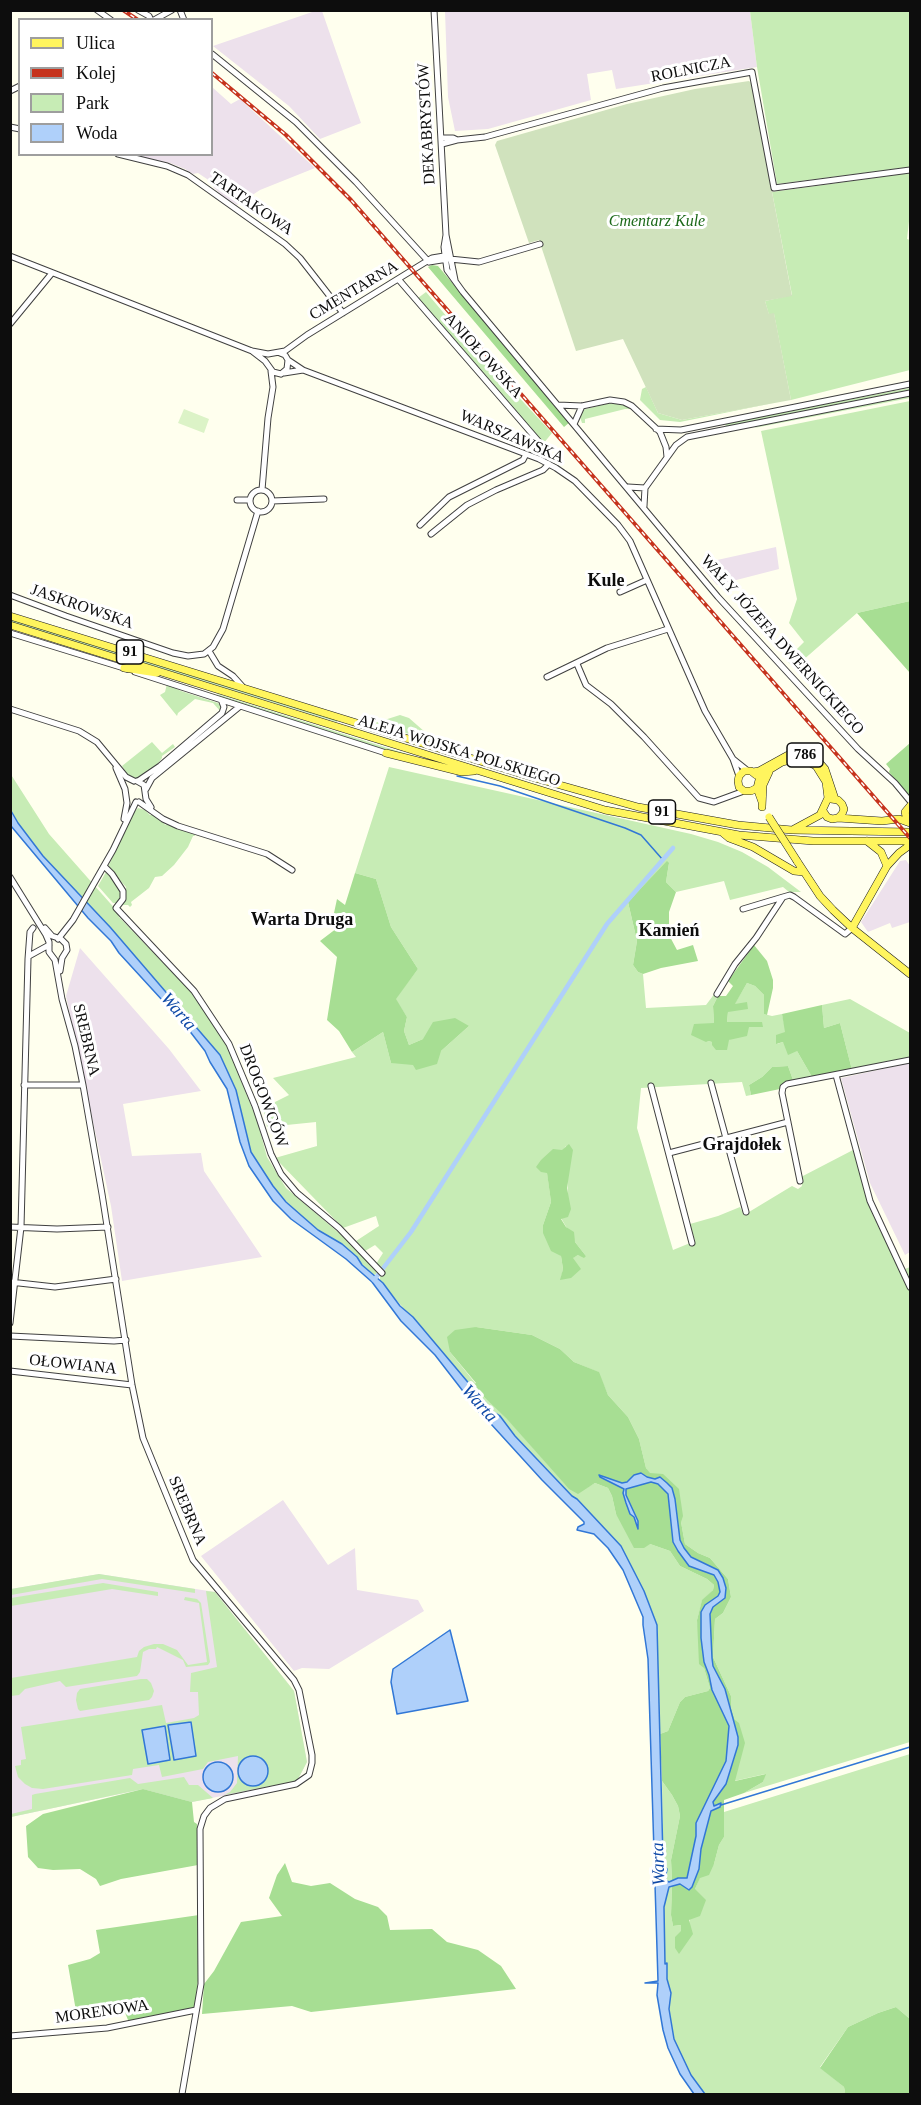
<!DOCTYPE html>
<html>
<head>
<meta charset="utf-8">
<style>
	body { margin:0 }
	#map { position:relative; width:921px; height:2105px; overflow:hidden; background:#ffe; font-family:"Times New Roman",serif }
	canvas { display:block }
	.frame { position:absolute; inset:0; border:12px solid #0d0d0d; pointer-events:none }
	.legend { position:absolute; left:18px; top:18px; width:195px; height:138px; box-sizing:border-box; background:#fff; border:2px solid #9e9e9e; margin:0; padding:8px 10px; list-style:none; font-size:18px; color:#0d0d0d }
	.legend li { display:flex; align-items:center; gap:12px; height:30px }
	.legend b { width:30px; border:2px solid #9e9e9e }
</style>
</head>
<body>
<div id="map">
<canvas width="921" height="2105"></canvas>
<div class="frame"></div>
<ul class="legend">
<li><b style="height:8px;background:#fff55e"></b>Ulica</li>
<li><b style="height:8px;background:#c6331d"></b>Kolej</li>
<li><b style="height:16px;background:#c7ecb5"></b>Park</li>
<li><b style="height:16px;background:#afd0fa"></b>Woda</li>
</ul>
</div>
<script>
const ctx = document.querySelector('canvas').getContext('2d');
ctx.lineJoin = 'round';
function paint(path, color) {
  ctx.fillStyle = color;
  ctx.fill(path, 'evenodd');
}
function toPath(rows) {
  const path = new Path2D();
  for (const r of rows) {
    if (r.length === 3) {
      path.moveTo(r[0] + r[2], r[1]);
      path.arc(r[0], r[1], r[2], 0, 2 * Math.PI);
      continue;
    }
    path.moveTo(r[0], r[1]);
    for (let i = 2; i < r.length; i += 2) path.lineTo(r[i], r[i + 1]);
  }
  return path;
}
function stroke(path, color, width, dash) {
  ctx.strokeStyle = color;
  ctx.lineWidth = width;
  ctx.lineCap = dash ? 'butt' : 'round';
  ctx.setLineDash(dash || []);
  ctx.stroke(path);
}
function label(font, color, halo, rows, align = 'center') {
  ctx.font = font + ' "Times New Roman",serif';
  ctx.lineWidth = 6;
  ctx.setLineDash([]);
  ctx.textBaseline = 'middle';
  ctx.strokeStyle = halo;
  ctx.fillStyle = color;
  for (const [text, x, y, turn = 0] of rows) {
    ctx.save();
    ctx.translate(x, y);
    ctx.rotate((+turn || 0) * Math.PI / 180);
    ctx.textAlign = isNaN(turn) ? turn : align;
    if (halo) ctx.strokeText(text, 0, 0);
    ctx.fillText(text, 0, 0);
    ctx.restore();
  }
}
const industrial = toPath([
	[315,11,322,11,361,123,320,139,289,106,213,46],
	[445,11,750,11,757,67,616,89,612,70,587,74,591,100,488,129,455,131,448,97],
	[212,87,231,104,240,99,315,168,260,190,237,205,224,197,213,187,213,183,198,173,193,174,185,169,170,163,132,155,212,154],
	[776,547,779,569,717,585,699,564],
	[906,860,910,866,910,922,892,928,890,923,868,932,861,922,900,861],
	[80,948,169,1049,201,1091,123,1104,132,1156,201,1153,204,1171,262,1257,122,1281,111,1206,66,996],
	[910,1063,910,1252,905,1255,870,1183,841,1078],
	[283,1500,328,1565,355,1548,357,1590,418,1600,424,1611,329,1669,302,1668,294,1671,201,1556],
	[99,1574,215,1592,294,1691,307,1762,297,1781,192,1802,143,1789,11,1817,11,1589]
]);
const green = toPath([
	[750,11,910,11,910,167,777,184,757,67],
	[910,173,910,212,907,239,910,240,910,370,791,400,774,314,769,315,765,301,792,295,772,192],
	[426,292,475,350,552,433,543,444,418,298],
	[646,387,658,413,682,420,778,402,680,422,660,420,640,400,642,389],
	[910,388,910,391,726,427,725,423],
	[910,395,910,398,754,428,765,424],
	[910,401,910,601,857,613,794,668,786,660,804,642,789,623,797,599,761,431],
	[610,403,624,405,631,409,625,409,585,419,585,423,582,423,579,414,582,410],
	[10,619,337,720,337,722,11,622],
	[167,684,181,691,218,703,221,706,221,712,213,703,195,699,178,713,177,716,160,695,165,692],
	[217,694,410,755,464,770,370,746,223,700],
	[400,715,409,718,425,732,455,749,375,723],
	[152,742,162,753,173,744,175,747,162,756,162,758,156,766,140,779,129,778,122,766],
	[389,767,691,834,718,842,742,852,768,867,801,892,789,892,783,887,730,900,724,881,676,892,666,882,669,863,628,902,637,941,633,965,638,972,643,974,646,1008,706,1005,715,993,718,996,713,1006,714,1023,708,1041,712,1042,729,1040,748,1027,761,1022,727,1022,728,1012,734,1005,747,983,755,986,764,995,764,1014,772,1016,782,1014,786,1032,777,1044,783,1042,797,1051,812,1077,793,1080,788,1066,772,1067,762,1077,749,1085,751,1095,746,1096,742,1082,641,1088,637,1128,673,1250,695,1241,690,1224,718,1216,740,1207,744,1215,792,1186,798,1189,802,1186,801,1177,853,1150,872,1213,881,1232,900,1271,910,1267,910,1742,744,1793,763,1782,765,1774,734,1781,735,1720,731,1708,731,1696,713,1657,715,1619,723,1613,731,1597,728,1579,710,1558,698,1553,685,1544,681,1522,646,1468,639,1439,628,1417,608,1395,598,1372,574,1362,560,1349,532,1335,476,1327,450,1352,476,1384,474,1386,480,1394,495,1405,565,1484,579,1492,595,1483,608,1488,612,1496,616,1514,646,1544,650,1544,670,1551,680,1566,707,1579,714,1585,713,1590,702,1601,697,1620,704,1668,710,1688,708,1691,685,1697,680,1702,668,1731,660,1734,657,1625,644,1591,621,1546,577,1499,572,1496,515,1436,500,1416,493,1412,380,1281,380,1277,385,1269,376,1264,383,1253,375,1245,365,1251,356,1241,379,1226,376,1216,343,1228,275,1158,317,1146,316,1122,267,1127,263,1108,289,1095,273,1078,356,1057,352,1052,383,1032,391,1063,441,1051,469,1026,423,1039,409,1045,404,1031,407,1017,395,999,418,969,391,927,376,879,355,873],
	[566,1146,568,1198,561,1218,575,1242,586,1256,578,1255,572,1258,561,1279,563,1269,561,1256,543,1225,551,1202,547,1172],
	[10,773,49,834,117,911,119,917,193,994,202,1007,227,1046,257,1120,267,1157,286,1188,346,1239,377,1271,376,1274,374,1275,362,1265,357,1257,299,1216,273,1186,251,1152,236,1090,220,1055,110,927,43,856,18,823,11,809],
	[138,808,145,810,150,815,154,815,163,821,165,825,167,824,194,834,195,836,193,836,188,847,174,865,162,876,155,877,149,888,131,902,132,905,130,907,128,905,122,905,126,895,126,887,108,867,133,813],
	[106,872,119,887,121,897,116,903,113,903,98,886],
	[850,999,910,1033,910,1058,852,1070,840,1023,824,1028,822,1005],
	[99,1574,195,1589,195,1593,102,1579,11,1595,11,1589],
	[103,1583,158,1592,158,1596,112,1589,11,1606,11,1598],
	[206,1591,215,1592,294,1691,307,1762,297,1781,224,1795,230,1792,237,1783,238,1756,208,1762,203,1769,162,1777,159,1765,133,1769,132,1775,43,1789,32,1788,25,1784,18,1777,15,1766,21,1765,21,1760,26,1759,21,1727,162,1705,166,1723,194,1718,199,1715,198,1692,190,1692,191,1673,217,1667],
	[185,1597,197,1599,201,1603,210,1662,208,1665,186,1667,183,1660,157,1647,156,1649,149,1649,143,1652,140,1672,137,1676,66,1687,60,1681,25,1689,19,1695,11,1696,11,1678,137,1657,139,1651,144,1647,154,1644,163,1644,177,1650,188,1665,207,1662,199,1603,184,1600],
	[141,1679,147,1679,151,1683,154,1691,152,1697,149,1700,80,1711,78,1709,76,1700,77,1693,80,1689],
	[910,1754,910,2019,896,2007,878,2013,848,2027,820,2067,844,2087,845,2092,843,2094,705,2094,692,2077,681,2057,674,2039,669,2009,670,1992,667,1979,667,1964,665,1965,664,1903,669,1887,672,1886,671,1915,673,1926,681,1925,681,1931,689,1924,695,1889,700,1877,714,1864,719,1845,724,1837,724,1812],
	[184,1777,189,1785,198,1785,213,1798,192,1802,143,1789,11,1817,11,1814,32,1809,32,1795,35,1794,130,1778,138,1784],
	[662,1781,672,1795,678,1806,680,1816,671,1860,672,1880,674,1880,669,1882,665,1880,667,1869,664,1866,663,1859]
]);
const forest = toPath([
	[432,265,438,266,570,422,564,427,428,267],
	[910,601,910,673,857,613],
	[910,743,910,798,889,772,890,769,886,764],
	[667,861,669,863,666,882,676,892,669,912,669,935,677,950,693,945,698,961,661,968,643,974,638,972,633,965,637,941,628,902],
	[355,873,376,879,391,927,418,969,396,999,407,1017,404,1031,409,1045,423,1039,433,1022,455,1018,469,1026,441,1051,437,1064,416,1070,413,1065,391,1063,383,1032,352,1052,339,1031,327,1020,337,957,320,941,345,922,334,913,337,899,345,905],
	[754,945,767,961,773,980,773,988,767,1015,764,1014,764,995,755,986,747,983,735,1004,747,1002,748,1009,728,1012,727,1022,762,1022,763,1027,749,1027,747,1036,729,1040,727,1050,716,1050,712,1045,712,1042,708,1041,706,1042,691,1035,694,1024,714,1023,713,1006,718,996,726,996,733,986,728,981],
	[822,1005,824,1028,840,1023,852,1070,812,1077,797,1051,788,1055,783,1042,776,1044,776,1035,785,1032,782,1014],
	[788,1066,793,1080,786,1082,780,1089,751,1095,749,1085,762,1077,772,1067],
	[569,1144,573,1150,567,1188,571,1209,568,1217,561,1219,566,1227,574,1232,575,1242,586,1256,584,1258,578,1255,573,1258,581,1269,571,1278,560,1280,563,1269,561,1256,551,1251,543,1233,543,1225,551,1202,547,1173,541,1172,536,1167,541,1160,553,1149,562,1150],
	[476,1327,532,1335,560,1349,574,1362,599,1372,608,1395,628,1417,639,1439,646,1468,650,1473,663,1474,679,1489,683,1516,681,1522,685,1544,698,1553,710,1558,728,1579,731,1597,723,1613,715,1619,713,1657,731,1696,731,1708,735,1720,739,1723,745,1743,735,1781,766,1774,763,1782,744,1793,724,1800,724,1837,719,1845,714,1864,709,1875,700,1878,695,1889,706,1900,700,1916,689,1920,693,1934,679,1954,675,1948,675,1937,681,1931,681,1925,673,1926,671,1915,672,1886,680,1884,686,1886,701,1856,701,1849,711,1810,720,1807,712,1805,700,1822,687,1881,672,1880,671,1860,680,1816,678,1806,672,1795,662,1781,660,1734,668,1731,680,1702,685,1697,708,1691,710,1688,704,1668,699,1664,697,1620,702,1600,713,1590,714,1585,707,1579,680,1566,670,1551,650,1544,644,1548,634,1548,616,1514,612,1496,608,1488,595,1483,578,1494,569,1489,506,1418,481,1394,473,1385,476,1383,450,1352,447,1337,455,1330],
	[143,1789,192,1802,194,1822,197,1824,198,1865,121,1879,100,1886,96,1879,80,1869,53,1870,38,1868,28,1857,26,1826,43,1814],
	[285,1863,292,1882,311,1886,330,1883,355,1899,378,1907,387,1916,390,1930,432,1929,447,1942,478,1950,501,1966,516,1989,311,2012,292,2006,202,2014,204,1984,214,1971,241,1922,282,1916,269,1898,277,1875],
	[199,1915,199,1973,194,2012,130,2025,122,2005,76,2011,68,1965,90,1959,100,1953,96,1930],
	[896,2007,910,2019,910,2094,843,2094,845,2092,844,2087,820,2068,848,2027,878,2013]
]);
const cemetery = toPath([
	[749,81,751,83,792,296,765,301,769,314,774,313,791,400,682,420,658,413,623,339,576,351,539,240,529,243,495,145,497,141,627,104,695,89]
]);
const pitch = toPath([
	[184,409,209,419,204,433,178,423]
]);
const water = toPath([
	[10,809,18,823,43,856,110,927,220,1055,236,1090,251,1152,273,1186,286,1202,318,1230,342,1244,357,1257,362,1265,383,1283,400,1306,413,1317,493,1412,500,1416,515,1436,572,1496,577,1499,621,1546,644,1591,657,1625,663,1859,664,1866,667,1869,665,1880,669,1882,678,1878,687,1878,696,1836,696,1823,726,1761,729,1726,712,1690,709,1675,704,1662,701,1638,701,1612,705,1605,718,1596,720,1592,718,1582,714,1575,689,1566,678,1551,673,1542,668,1494,658,1484,651,1482,626,1489,626,1495,638,1521,638,1529,634,1517,630,1514,626,1503,623,1493,624,1489,600,1477,599,1475,622,1483,627,1482,634,1475,641,1473,647,1477,655,1479,660,1477,667,1483,672,1488,675,1499,680,1540,684,1548,691,1557,718,1570,723,1578,726,1588,725,1598,713,1607,710,1614,712,1658,713,1666,725,1689,738,1737,738,1745,726,1784,713,1802,714,1806,721,1803,720,1807,711,1811,701,1849,699,1869,692,1887,689,1890,680,1884,669,1887,664,1907,665,1964,667,1963,667,1979,671,1993,669,2009,674,2039,691,2075,705,2094,694,2094,680,2074,668,2048,663,2030,657,1995,658,1983,645,1983,658,1981,648,1659,643,1625,643,1617,623,1570,608,1548,594,1534,577,1530,578,1527,584,1524,584,1522,542,1480,491,1424,488,1418,483,1417,435,1355,401,1321,372,1282,346,1259,291,1219,273,1201,249,1166,240,1142,227,1089,210,1062,205,1051,185,1025,119,953,111,941,88,918,11,826,10,809],
	[450,1630,468,1701,397,1714,391,1682,393,1669,450,1630],
	[191,1722,196,1756,174,1760,168,1725,191,1722],
	[165,1726,170,1760,148,1764,142,1730,165,1726],
	[253,1771,15],
	[218,1777,15]
]);
const stream = toPath([
	[457,776,500,786,625,828,641,835,663,860],
	[721,1805,910,1747]
]);
const canal = toPath([
	[374,1280,411,1232,607,924,673,848]
]);
const minor = toPath([
	[97,10,111,20],
	[138,10,149,16,151,20],
	[180,10,184,20],
	[434,10,446,235,455,280],
	[154,20,172,10],
	[212,54,296,122,356,182,429,262],
	[10,91,20,86],
	[10,127,20,129],
	[441,138,453,138,457,140],
	[442,144,457,140,485,137,663,88,752,72,774,188,910,170],
	[118,154,167,166,188,175,285,244,300,258,343,313],
	[446,235,444,247,447,270,463,292,718,597,858,749,895,783,910,801],
	[10,256,252,351,268,354,285,351,307,335,432,258,444,256,450,259,479,262,540,244],
	[429,262,448,259],
	[399,280,547,451],
	[10,324,52,273],
	[252,351,265,361,273,372,281,374],
	[280,353,285,355,288,360,287,369,281,374],
	[288,360,303,370,539,459,556,468,575,481,618,525,630,541,705,711,733,759,739,776],
	[284,373,303,370],
	[558,405,582,406,610,400,624,402,632,406,660,432,666,447,667,457],
	[574,424,582,406],
	[656,429,681,430,910,384],
	[628,487,645,488,676,445,687,437,910,393],
	[262,490,268,418,273,387,271,371],
	[261,501,11],
	[237,500,250,500],
	[272,501,324,499],
	[644,506,645,488],
	[420,525,449,497,523,460,526,454],
	[431,534,467,505,496,490,543,470,549,464],
	[620,592,647,580],
	[10,595,66,616,173,653,188,656,204,654,213,647,223,629,258,511],
	[10,633,127,669],
	[209,651,218,666,233,676,242,686],
	[577,664,586,685,611,704,644,737,699,798,714,802,744,791],
	[135,672,386,753],
	[547,677,607,648,668,629],
	[10,709,79,731,97,742,126,777,134,781],
	[733,759,748,771],
	[116,768,125,789,127,803,124,819],
	[137,781,144,785,146,799,151,807],
	[138,781,160,766,222,713,224,707,222,702],
	[146,789,152,778,239,707],
	[139,802,163,819,178,826,267,854,292,870],
	[104,866,112,874,123,891,123,899,116,908,194,991,229,1044,255,1106,271,1154,281,1174,297,1193,339,1228,382,1273],
	[10,877,46,935,49,942,49,952,55,960,62,999,75,1046,83,1085,102,1194,132,1385,143,1438,193,1560,294,1680,299,1690,312,1755,312,1763,309,1775,296,1784,225,1799,210,1808,204,1816,200,1829,201,1984,182,2094],
	[743,909,783,897],
	[45,928,52,936,61,939,66,944,67,950,62,958,60,971],
	[58,939,73,920,113,850,136,802],
	[29,956,49,945],
	[717,994,735,964,756,938,783,897,790,895,794,897,845,934,852,928],
	[836,1075,870,1201,910,1287],
	[711,1083,746,1212],
	[24,1085,83,1085],
	[651,1086,692,1243],
	[669,1153,788,1122],
	[800,1181,782,1093,783,1087,787,1084,910,1060],
	[10,1227,57,1229,108,1227],
	[10,1282,55,1287,116,1279],
	[10,1323,21,1227,28,959,30,932,33,928],
	[10,1336,114,1341,126,1340],
	[10,1371,132,1385],
	[10,2036,107,2028,196,2010]
]);
const major = toPath([
	[10,616,535,778,638,807,738,825,792,830,910,832],
	[10,625,605,810,739,835,813,841,910,841],
	[124,668,157,673],
	[386,753,462,772,474,771],
	[753,772,759,771,788,755,805,755,818,761,825,769,835,799],
	[756,775,751,771,744,771,739,776,738,781,739,787,744,791,751,791,757,788],
	[762,802,757,788,759,780,764,773,782,762,794,759,805,760,816,766,826,782,828,798,820,815,794,829],
	[762,807,763,785,769,772],
	[823,811,827,817,832,819,838,818,842,814,844,809,842,804,838,800,831,799],
	[838,818,882,821,899,819,910,823],
	[907,820,905,812,910,806],
	[723,833,729,838,753,847,794,871,804,872],
	[867,841,881,852,887,866],
	[797,861,820,896,833,910,852,928,910,974],
	[852,928,887,866,899,853,910,845]
]);
const rail = toPath([
	[123,10,138,20],
	[212,73,286,135,351,200,910,838]
]);
const majorBridge = toPath([
	[769,817,797,861]
]);
const shields = [
	[130,652,27],
	[805,755,36],
	[662,812,27]
];
const shieldNames = [
	["91",130,652],
	["786",805,755],
	["91",662,812]
];
const streetNames = [
	["ROLNICZA",691,70,-11],
	["DEKABRYSTÓW",427,124,-93],
	["TARTAKOWA",251,204,35],
	["CMENTARNA",354,291,-31],
	["ANIOŁOWSKA",483,356,48],
	["WARSZAWSKA",512,437,23],
	["JASKROWSKA",82,607,19],
	["WAŁY JÓZEFA DWERNICKIEGO",782,645,48],
	["ALEJA WOJSKA POLSKIEGO",459,751,17],
	["SREBRNA",86,1040,77],
	["DROGOWCÓW",263,1096,69],
	["OŁOWIANA",73,1365,6],
	["SREBRNA",187,1511,67],
	["MORENOWA",102,2012,-8]
];
const parkNames = [
	["Cmentarz Kule",657,222]
];
const neighbourhoodNames = [
	["Kule",606,581],
	["Warta Druga",302,920],
	["Kamień",669,931],
	["Grajdołek",742,1145]
];
const waterNames = [
	["Warta",178,1012,49],
	["Warta",479,1404,48],
	["Warta",659,1864,-92]
];
paint(industrial, '#ede1ec');
paint(green, '#c7ecb5');
paint(forest, '#a7de93');
paint(cemetery, '#d0e2bd');
paint(pitch, '#dcf3c7');
paint(water, '#afd0fa');
stroke(water, '#3177d6', 1.5);
stroke(stream, '#3177d6', 1.5);
stroke(canal, '#afd0fa', 4.5);
stroke(minor, '#404040', 7);
stroke(major, '#1e1e1e', 8);
stroke(minor, '#fff', 5);
stroke(major, '#fff55e', 7);
stroke(rail, '#c6331d', 4);
stroke(rail, '#fff', 1.5, [4.5]);
stroke(majorBridge, '#1e1e1e', 8, []);
stroke(majorBridge, '#fff55e', 7);
for (const [x, y, w] of shields) {
  const box = new Path2D();
  box.roundRect(x - w / 2, y - 12, w, 24, 4.5);
  ctx.fillStyle = '#fff';
  ctx.fill(box);
  stroke(box, '#0d0d0d', 1.5);
}
label('bold 15px', '#0d0d0d', null, shieldNames);
label('16px', '#0d0d0d', '#fff', streetNames);
label('italic 16px', '#1c6919', '#fff', parkNames);
label('bold 18px', '#0d0d0d', '#fff', neighbourhoodNames);
label('italic 18px', '#0f49a7', '#fff', waterNames);
</script>
</body>
</html>
